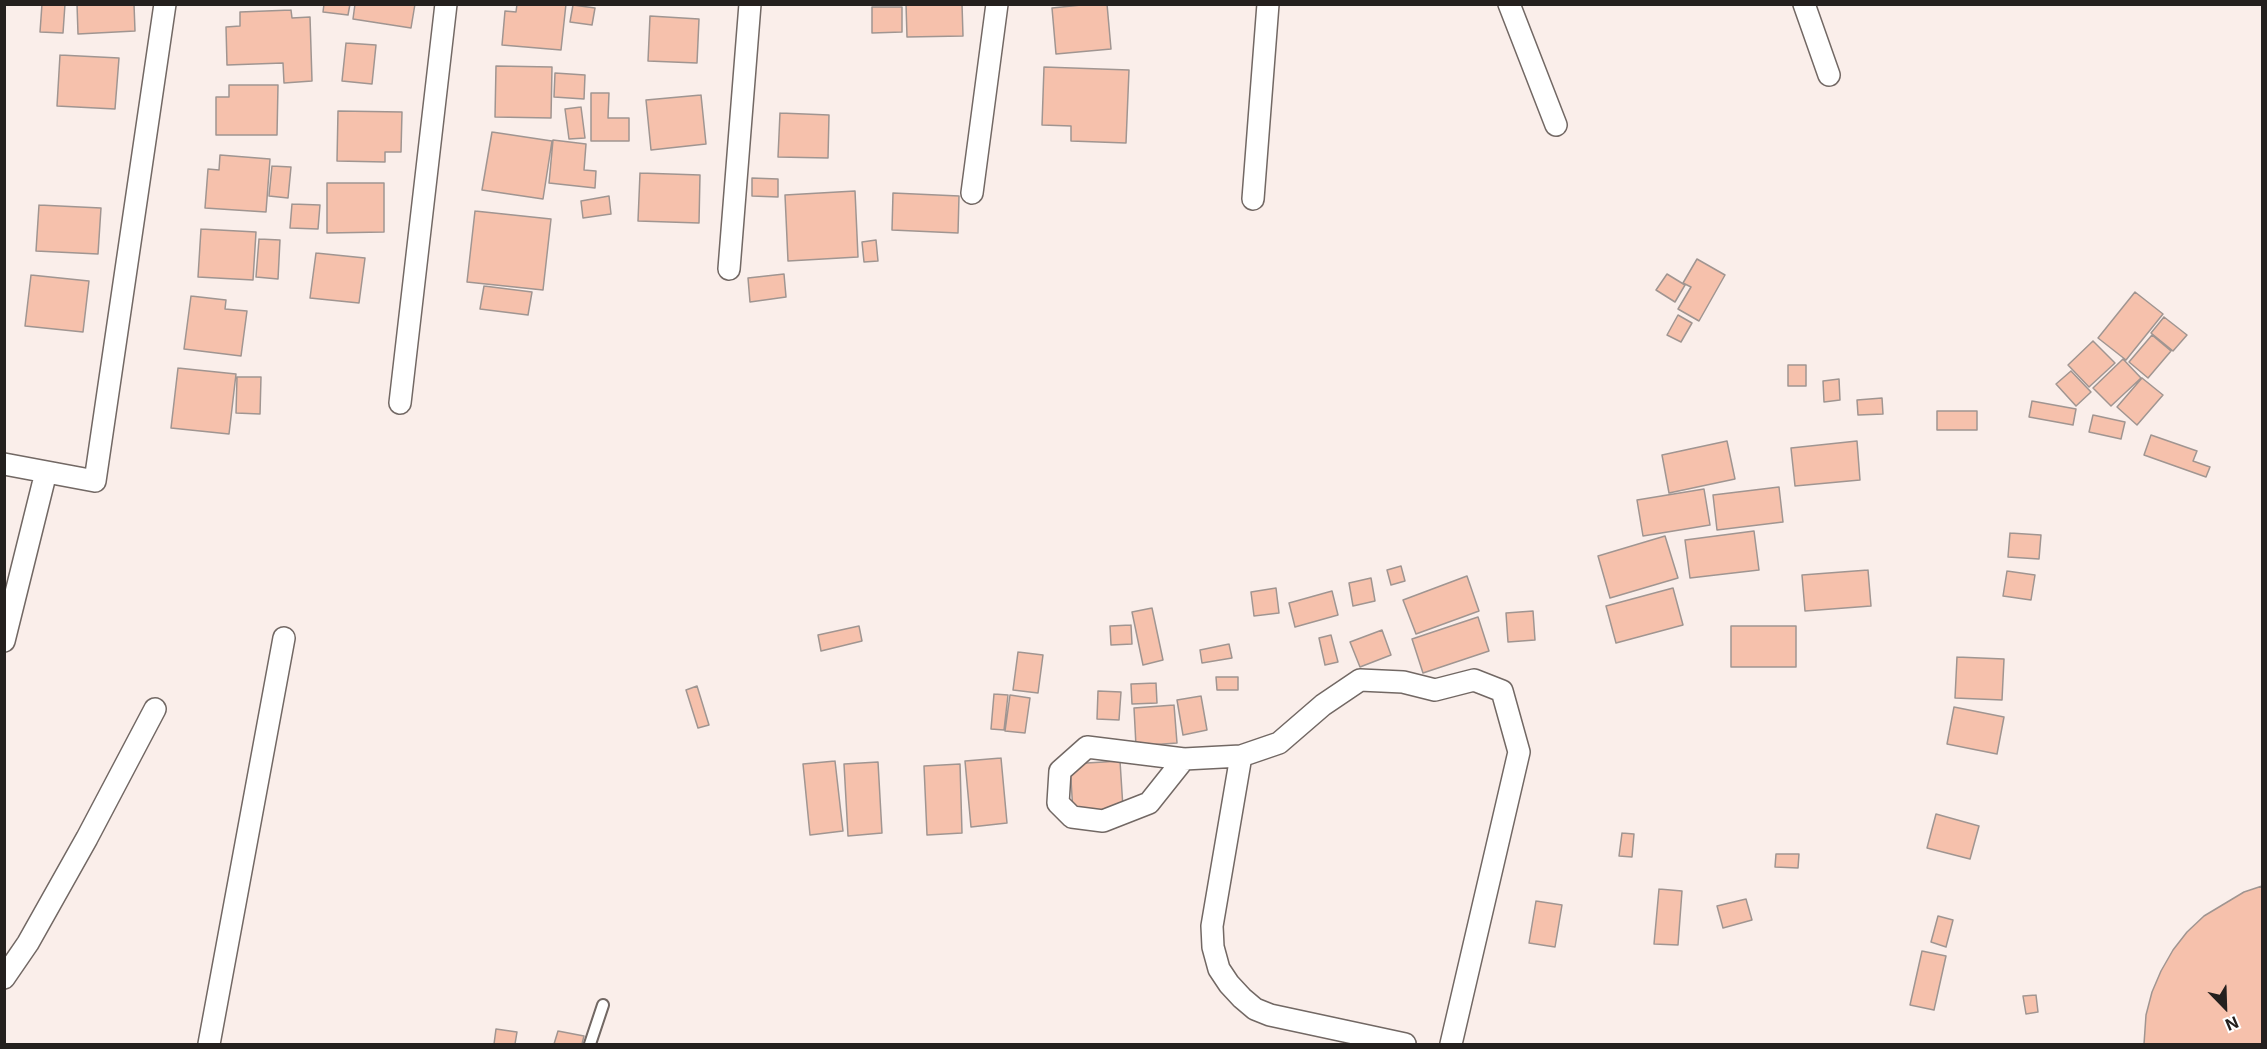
<!DOCTYPE html>
<html>
<head>
<meta charset="utf-8">
<style>
	body { margin:0 }
	#map { position:relative; width:2267px; height:1049px; overflow:hidden; background:#faeeea; font-family:Inter,sans-serif }
	canvas { display:block }
	.frame { position:absolute; inset:0; border:6px solid #24201e; pointer-events:none }
	.north { position:absolute; left:2195px; top:977px; width:60px; height:60px; -webkit-text-stroke:4px #fff; paint-order:stroke; rotate:157deg; font-size:16px; font-weight:700; line-height:24px; text-align:center; color:#24201e }
	.north::after { content:''; display:block; margin:auto; width:21px; height:27px; background:#24201e; clip-path:polygon(50% 0,100% 100%,50% 72%,0 100%) }
</style>
</head>
<body>
<div id="map">
<canvas width="2267" height="1049"></canvas>
<div class="frame"></div>
<div class="north">N</div>
</div>
<script>
const ctx = document.querySelector('canvas').getContext('2d');
ctx.lineJoin = 'round';
function paint(path, color) {
  ctx.fillStyle = color;
  ctx.fill(path, 'evenodd');
}
function toPath(rows) {
  const path = new Path2D();
  for (const r of rows) {
    path.moveTo(r[0], r[1]);
    for (let i = 2; i < r.length; i += 2) path.lineTo(r[i], r[i + 1]);
  }
  return path;
}
function stroke(path, color, width, dash) {
  ctx.strokeStyle = color;
  ctx.lineWidth = width;
  ctx.lineCap = dash ? 'butt' : 'round';
  ctx.setLineDash(dash || []);
  ctx.stroke(path);
}
const building = toPath([
	[42,4,65,4,63,33,40,32,42,4],
	[77,4,134,4,135,31,78,34,77,4],
	[324,4,350,4,348,15,323,12,324,4],
	[355,4,415,4,411,28,353,19,355,4],
	[517,4,566,4,561,50,502,45,505,11,516,12,517,4],
	[906,4,962,4,963,36,907,37,906,4],
	[1091,4,1107,4,1111,49,1056,54,1052,8,1091,4],
	[573,5,595,8,592,25,570,22,573,5],
	[872,7,902,7,902,32,872,33,872,7],
	[291,10,292,18,310,17,312,81,284,83,283,63,227,65,226,27,240,26,240,12,291,10],
	[650,16,699,19,697,63,648,61,650,16],
	[346,43,376,45,372,84,342,81,346,43],
	[60,55,119,58,115,109,57,106,60,55],
	[496,66,552,67,551,118,495,117,496,66],
	[1044,67,1129,70,1126,143,1071,141,1071,126,1042,125,1044,67],
	[555,73,585,75,584,99,554,97,555,73],
	[229,85,278,85,277,135,216,135,216,97,229,97,229,85],
	[591,93,609,93,608,118,629,118,629,141,591,141,591,93],
	[701,95,706,144,651,150,646,100,701,95],
	[581,107,585,138,569,139,565,109,581,107],
	[338,111,402,112,401,152,385,152,385,162,337,161,338,111],
	[780,113,829,115,828,158,778,157,780,113],
	[492,132,552,141,543,199,482,190,492,132],
	[553,140,586,144,584,170,596,171,595,188,549,183,553,140],
	[220,155,270,159,266,212,205,208,208,169,219,170,220,155],
	[272,166,291,167,288,198,269,196,272,166],
	[640,173,700,175,699,223,638,221,640,173],
	[752,178,778,179,778,197,752,196,752,178],
	[327,183,384,183,384,232,327,233,327,183],
	[855,191,858,257,788,261,785,195,855,191],
	[893,193,959,196,958,233,892,230,893,193],
	[609,196,611,214,583,218,581,201,609,196],
	[292,204,320,205,318,229,290,228,292,204],
	[39,205,101,208,98,254,36,251,39,205],
	[475,211,551,219,543,290,467,282,475,211],
	[201,229,256,232,253,280,198,277,201,229],
	[259,239,280,240,278,279,256,277,259,239],
	[876,240,878,261,864,262,862,242,876,240],
	[316,253,365,258,359,303,310,298,316,253],
	[1697,259,1725,275,1699,321,1678,309,1691,287,1683,283,1697,259],
	[784,274,786,297,750,302,748,278,784,274],
	[1667,274,1685,285,1675,302,1656,290,1667,274],
	[31,275,89,281,83,332,25,326,31,275],
	[484,286,532,292,528,315,480,309,484,286],
	[2135,292,2163,314,2126,360,2098,338,2135,292],
	[191,296,226,300,225,309,247,311,241,356,184,349,191,296],
	[1678,315,1692,323,1681,342,1667,335,1678,315],
	[2164,317,2187,335,2173,351,2151,333,2164,317],
	[2152,335,2171,351,2148,378,2129,362,2152,335],
	[2093,341,2115,363,2089,387,2068,365,2093,341],
	[2123,359,2141,378,2111,406,2093,388,2123,359],
	[1788,365,1806,365,1806,386,1788,386,1788,365],
	[178,368,236,374,229,434,171,428,178,368],
	[2071,371,2091,392,2076,406,2056,384,2071,371],
	[237,377,261,377,260,414,236,413,237,377],
	[2142,378,2163,395,2137,425,2117,407,2142,378],
	[1839,379,1840,400,1824,402,1823,381,1839,379],
	[1882,398,1883,414,1858,415,1857,400,1882,398],
	[2032,401,2076,409,2073,425,2029,417,2032,401],
	[1937,411,1977,411,1977,430,1937,430,1937,411],
	[2093,415,2125,422,2121,439,2089,432,2093,415],
	[2151,435,2197,451,2193,461,2210,467,2206,477,2144,455,2151,435],
	[1727,441,1735,479,1669,493,1662,455,1727,441],
	[1857,441,1860,480,1795,486,1791,448,1857,441],
	[1779,487,1783,522,1717,530,1713,495,1779,487],
	[1704,489,1710,525,1643,536,1637,500,1704,489],
	[1754,531,1759,570,1690,578,1685,540,1754,531],
	[2010,533,2041,535,2039,559,2008,557,2010,533],
	[1665,536,1678,578,1610,598,1598,556,1665,536],
	[1401,566,1405,581,1391,585,1387,570,1401,566],
	[1868,570,1871,606,1805,611,1802,575,1868,570],
	[2007,571,2035,575,2031,600,2003,596,2007,571],
	[1467,576,1479,611,1416,634,1403,600,1467,576],
	[1371,578,1375,601,1353,606,1349,583,1371,578],
	[1276,588,1279,613,1254,616,1251,592,1276,588],
	[1673,588,1683,625,1616,643,1606,606,1673,588],
	[1332,591,1338,615,1295,627,1289,603,1332,591],
	[1152,608,1163,660,1143,665,1132,612,1152,608],
	[1533,611,1535,640,1508,642,1506,613,1533,611],
	[1478,617,1489,651,1423,673,1412,639,1478,617],
	[1131,625,1132,644,1111,645,1110,626,1131,625],
	[859,626,862,641,821,651,818,635,859,626],
	[1731,626,1796,626,1796,667,1731,667,1731,626],
	[1382,630,1391,655,1360,667,1350,642,1382,630],
	[1331,635,1338,662,1325,665,1319,638,1331,635],
	[1229,644,1232,658,1202,663,1200,650,1229,644],
	[1018,652,1043,655,1038,693,1013,690,1018,652],
	[1957,657,2004,659,2002,700,1955,698,1957,657],
	[1216,677,1238,677,1238,690,1217,690,1216,677],
	[1156,683,1157,703,1132,704,1131,684,1156,683],
	[697,686,709,725,698,728,686,690,697,686],
	[1098,691,1121,692,1119,720,1097,719,1098,691],
	[994,694,1008,695,1004,730,991,729,994,694],
	[1010,695,1030,698,1025,733,1005,731,1010,695],
	[1201,696,1207,730,1183,735,1177,700,1201,696],
	[1174,705,1177,743,1136,746,1134,708,1174,705],
	[1954,707,2004,717,1997,754,1947,744,1954,707],
	[1001,758,1007,823,971,827,965,761,1001,758],
	[835,761,843,831,810,835,803,764,835,761],
	[1120,761,1123,808,1073,812,1070,764,1120,761],
	[878,762,882,833,848,836,844,764,878,762],
	[960,764,962,833,927,835,924,766,960,764],
	[1936,814,1979,826,1970,859,1927,848,1936,814],
	[1622,833,1634,834,1632,857,1619,856,1622,833],
	[1776,854,1799,854,1798,868,1775,867,1776,854],
	[2262,886,2262,1044,2144,1044,2146,1015,2152,992,2161,971,2173,950,2187,932,2204,916,2244,892,2262,886],
	[1659,889,1682,891,1678,945,1654,944,1659,889],
	[1746,899,1752,920,1723,928,1717,906,1746,899],
	[1536,901,1562,905,1555,947,1529,943,1536,901],
	[1938,916,1953,920,1946,947,1931,942,1938,916],
	[1922,951,1946,956,1934,1010,1910,1005,1922,951],
	[2036,995,2038,1012,2026,1014,2023,996,2036,995],
	[496,1029,517,1032,515,1044,494,1044,496,1029],
	[558,1031,584,1036,582,1044,554,1044,558,1031]
]);
const lane = toPath([
	[590,1044,603,1005]
]);
const street = toPath([
	[1509,4,1556,125],
	[1804,4,1829,75],
	[972,193,997,4],
	[1253,199,1268,4],
	[729,269,750,4],
	[400,403,446,4],
	[4,464,95,481,165,4],
	[4,641,46,472],
	[1241,756,1212,926,1213,947,1219,969,1229,984,1242,998,1255,1009,1270,1015,1405,1044],
	[1184,759,1149,803,1103,821,1072,817,1058,803,1060,771,1087,747,1184,759,1241,756,1279,743,1323,705,1360,680,1403,682,1435,690,1474,680,1502,691,1519,752,1451,1044],
	[4,978,28,943,87,838,155,709],
	[209,1044,284,638]
]);
paint(building, '#f6c1ac');
stroke(building, '#a09591', 1.5);
stroke(lane, '#726864', 14);
stroke(street, '#726864', 24);
stroke(lane, '#fff', 10);
stroke(street, '#fff', 21);
</script>
</body>
</html>
